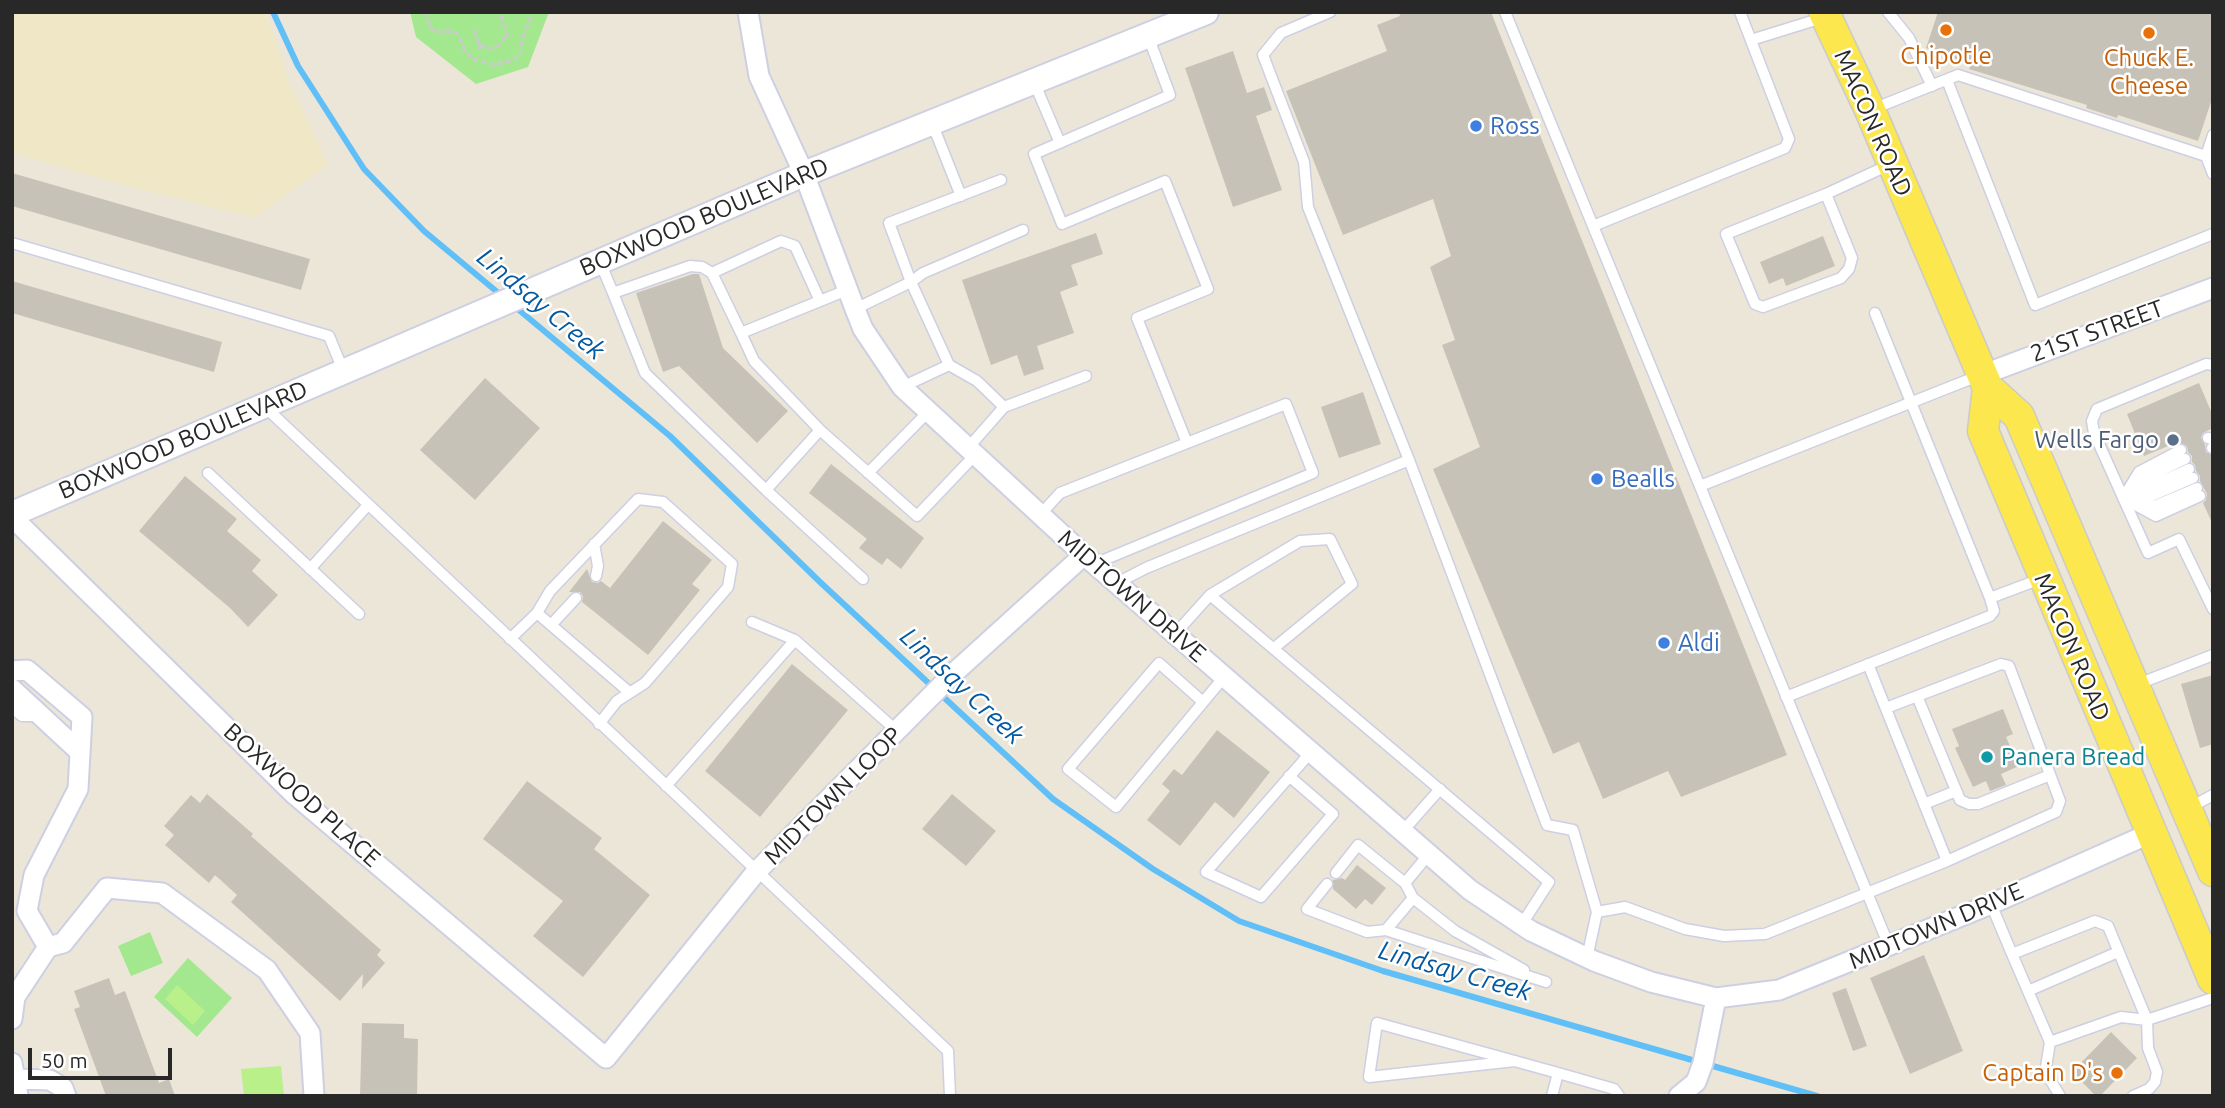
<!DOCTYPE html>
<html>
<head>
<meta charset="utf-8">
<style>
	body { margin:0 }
	#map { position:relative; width:2225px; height:1108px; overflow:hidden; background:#ece6d8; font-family:Ubuntu,sans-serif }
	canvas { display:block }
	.frame { position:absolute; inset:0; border:14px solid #282828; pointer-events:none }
	.scale { position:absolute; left:28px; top:1048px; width:144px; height:32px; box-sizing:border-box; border:4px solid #282828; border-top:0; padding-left:9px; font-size:21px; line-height:24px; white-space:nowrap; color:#282828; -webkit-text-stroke:5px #fff; paint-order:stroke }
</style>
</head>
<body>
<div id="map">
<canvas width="2225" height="1108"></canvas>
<div class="frame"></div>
<div class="scale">50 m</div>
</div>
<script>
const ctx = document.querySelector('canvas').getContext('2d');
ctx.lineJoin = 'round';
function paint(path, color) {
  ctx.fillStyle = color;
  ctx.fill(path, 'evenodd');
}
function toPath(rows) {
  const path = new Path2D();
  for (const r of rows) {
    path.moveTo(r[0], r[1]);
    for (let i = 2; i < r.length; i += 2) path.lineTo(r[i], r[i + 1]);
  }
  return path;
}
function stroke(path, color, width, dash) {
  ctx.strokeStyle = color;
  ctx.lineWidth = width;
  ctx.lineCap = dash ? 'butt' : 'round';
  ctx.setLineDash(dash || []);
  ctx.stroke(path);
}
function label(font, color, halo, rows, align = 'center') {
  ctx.font = font + ' Ubuntu,sans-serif';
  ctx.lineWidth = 5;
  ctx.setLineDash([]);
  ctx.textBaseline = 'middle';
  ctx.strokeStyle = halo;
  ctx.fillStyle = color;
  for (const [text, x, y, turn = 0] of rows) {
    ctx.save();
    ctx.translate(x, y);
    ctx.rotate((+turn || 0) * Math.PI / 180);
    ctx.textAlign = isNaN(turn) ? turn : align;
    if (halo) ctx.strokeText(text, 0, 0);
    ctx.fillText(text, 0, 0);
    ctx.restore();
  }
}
const education = toPath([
	[12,12,266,12,288,80,328,164,255,218,120,184,12,153]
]);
const green = toPath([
	[410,12,549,12,528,67,476,84,416,37],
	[150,932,163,963,131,976,118,946],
	[188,958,232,998,197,1037,154,997]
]);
const pitch = toPath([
	[177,985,205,1011,193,1025,165,999],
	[281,1066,284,1096,244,1096,241,1069]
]);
const stream = toPath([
	[273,12,298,66,364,169,424,231,502,296],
	[513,305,670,436,820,582,1053,799,1153,869,1239,921,1383,971,1817,1096]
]);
const building = toPath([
	[1399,12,1491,12,1787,755,1681,797,1668,771,1603,799,1579,742,1553,754,1433,469,1480,447,1442,345,1455,340,1430,267,1451,256,1433,199,1343,235,1286,91,1387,51,1377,25,1400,16],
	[1938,12,2213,12,2213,96,2198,141,2118,115,2117,118,2086,108,2087,105,1969,69,1971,65,1926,48],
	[1233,51,1247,93,1264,87,1272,110,1256,116,1282,190,1233,207,1185,68],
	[12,173,310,259,301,290,12,206],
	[1096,233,1103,254,1071,265,1078,285,1060,292,1074,333,1037,346,1044,369,1024,376,1017,355,991,365,962,280],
	[1823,236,1835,266,1786,286,1783,278,1769,284,1760,262],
	[693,274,699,274,723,348,788,411,757,443,679,366,663,372,636,293],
	[12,281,222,342,214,372,12,313],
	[485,378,540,428,475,500,420,450],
	[2199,383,2213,416,2213,428,2203,433,2201,437,2205,445,2206,452,2213,455,2213,525,2203,503,2206,500,2207,494,2200,481,2200,476,2196,471,2195,465,2192,462,2192,456,2188,452,2187,446,2178,442,2144,456,2127,414],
	[1363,392,1381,444,1339,458,1321,407],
	[831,464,924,538,901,569,887,558,882,565,859,548,867,539,809,493],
	[185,476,237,519,227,531,261,560,252,571,278,595,248,627,230,608,139,531],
	[663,521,712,560,692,584,700,590,648,655,582,602,583,596,580,592,569,592,587,569,592,582,598,583,601,581,610,588],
	[792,664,848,710,760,817,705,771],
	[2213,675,2213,744,2200,748,2181,684],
	[2003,709,2013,734,2006,737,2019,766,2001,774,2006,785,1990,791,1986,781,1973,787,1955,748,1959,746,1952,729],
	[1217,730,1270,772,1234,818,1215,802,1180,846,1147,820,1170,791,1162,784,1174,769,1182,775],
	[527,781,602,838,594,849,650,895,583,977,533,936,563,901,483,839],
	[207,794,253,834,251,836,381,950,377,955,385,963,362,989,363,974,340,1001,231,902,237,895,215,875,209,883,165,845,174,835,164,826,191,795,200,803],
	[952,794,996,831,966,866,922,829],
	[1357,865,1386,888,1372,905,1365,899,1356,909,1333,889,1333,880,1342,878,1345,880],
	[1924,955,1963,1051,1910,1074,1870,978],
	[109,978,115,995,125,991,159,1083,169,1079,175,1096,106,1096,74,1009,80,1007,74,991],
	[1846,988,1867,1046,1853,1051,1832,993],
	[362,1023,404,1024,404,1038,418,1039,417,1096,360,1096],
	[2111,1032,2137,1058,2100,1096,2096,1096,2072,1072]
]);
const path = toPath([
	[425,12,432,30,435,32,454,31,460,38,464,49,473,59,494,65,513,60,520,55,522,40,533,12],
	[474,30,479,45,495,49,504,39,508,38,500,12],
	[479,45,481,53]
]);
const service = toPath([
	[1330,12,1281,33,1263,55,1304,162,1308,207,1409,460],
	[1505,12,1889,946],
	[1888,12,1909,38,1932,86],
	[1148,36,1170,95,1034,154,1062,224,1165,181,1208,289,1137,318,1187,443],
	[1751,40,1822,18],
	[1947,80,2035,305,2213,234],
	[1034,82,1060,143],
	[1873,109,1958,75,2206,156,2213,135],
	[932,123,961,196],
	[2206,156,2213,174],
	[1001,180,889,223,911,282,949,365,977,381,1004,407],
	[1826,194,1852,258,1849,269,1841,278,1763,307,1755,304,1726,234,1826,194,1889,165],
	[1593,226,1785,148,1789,139,1740,12],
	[12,243,329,336,343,370],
	[600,262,613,293,690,266,702,267,712,273],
	[847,290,741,333,754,361,820,430,917,516,975,455],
	[613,293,645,373,766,490],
	[855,309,911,282,923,273,1023,230],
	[1875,313,1990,598],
	[741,333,712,273,781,241,795,246,820,301],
	[2213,365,2206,364,2097,409,2092,421,2094,433,2148,553,2179,539,2213,609],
	[902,387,949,365],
	[264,406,948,1051,950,1096],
	[820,430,766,490,863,579],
	[2208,438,2213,439],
	[968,448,1004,407,1086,376],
	[2212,448,2213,448],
	[208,473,359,614],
	[868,473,928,412],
	[1700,486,1978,376],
	[2133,488,2141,480,2185,459],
	[2130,495,2189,469],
	[2123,498,2156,516,2200,496],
	[2123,498,2139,472,2181,450],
	[2134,498,2149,497,2193,478],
	[2140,503,2154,506,2197,488],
	[1040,515,1060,493,1286,404,1313,473,1094,564],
	[594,544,598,566,596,576],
	[310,569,368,505],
	[1117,583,1146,568,1409,460,1547,825,1573,830,1597,912,1587,958],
	[1210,595,1300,541,1330,539,1352,584,1274,648],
	[537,613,629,692],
	[752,622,795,640],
	[551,625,576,598],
	[1175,634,1210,595,1549,882,1522,924],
	[510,639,537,613,550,591,638,499,663,502,732,564,728,587,645,683,617,701,599,724],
	[1868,664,1947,861,2056,812,2060,801,2009,666,2001,664,1886,708],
	[2138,684,2213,655],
	[1917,696,1960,800,1969,804,1978,804,2050,775],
	[1786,697,1990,616,1994,611,1990,598,2043,578],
	[1203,702,1159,663,1068,769,1116,807,1224,677],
	[12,708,22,716,37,716],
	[1289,776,1333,814,1261,897,1206,872,1311,752],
	[666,786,795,640,898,732],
	[1924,804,1956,791],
	[2189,808,2213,795],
	[1403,831,1440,789],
	[1336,873,1358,845,1405,883,1429,854],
	[1405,883,1413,898,1455,931,1524,970],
	[1327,884,1307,909,1367,932,1386,930,1546,982],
	[1991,904,2012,954],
	[1597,912,1625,907,1685,929,1724,936,1765,934,1947,861],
	[1386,930,1413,898],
	[2028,991,2118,952],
	[2050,1042,2121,1017,2147,1020,2213,998],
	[1515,1061,1369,1077,1377,1023,1558,1073,1614,1089,1619,1096],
	[1552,1096,1558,1073],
	[2060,1096,2051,1081,2046,1067,2050,1042,2012,954,2095,921,2108,926,2147,1020,2148,1048,2157,1072,2155,1082,2149,1089,2133,1096]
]);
const minor = toPath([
	[748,12,759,76,804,174,855,309,863,329,902,387,1084,555,1470,890,1531,931,1594,961,1651,982,1716,998,1779,990,1991,904,2151,833],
	[1982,375,2213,288],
	[12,517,294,794,606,1058,756,872,955,672,1084,555],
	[12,671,27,670,82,717,78,789,34,875,27,911,48,947],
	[12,689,80,752],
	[12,1019,15,997,48,947,63,943,107,888,162,893,267,970,310,1033,314,1096],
	[12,1063,18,1096],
	[15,1079,50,1080,63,1088,66,1096],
	[1679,1096,1696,1082,1703,1063,1716,998]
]);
const tertiary = toPath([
	[12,514,804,174,1206,12]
]);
const primary = toPath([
	[1824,12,1870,110,1988,388,2019,416,2213,871],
	[1988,388,1983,431,2213,979]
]);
const markers = [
	[1946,30,7,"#e8710a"],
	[2149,33,7,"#e8710a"],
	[1476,126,7,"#3f7fe0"],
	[2173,440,7,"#5c6f8a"],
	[1597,479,7,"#3f7fe0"],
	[1664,643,7,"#3f7fe0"],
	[1987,757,7,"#0f9aa8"],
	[2117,1073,7,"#e8710a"]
];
const foodNames = [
	["Chipotle",1946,56],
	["Chuck E.",2149,58],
	["Cheese",2149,86],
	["Captain D's",2103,1073,"right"]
];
const streetNames = [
	["MACON ROAD",1873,123,66],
	["BOXWOOD BOULEVARD",704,217,-23],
	["21ST STREET",2097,331,-20],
	["BOXWOOD BOULEVARD",183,440,-23],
	["MIDTOWN DRIVE",1132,596,41],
	["MACON ROAD",2072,647,67],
	["BOXWOOD PLACE",302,795,42],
	["MIDTOWN LOOP",833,796,-45],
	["MIDTOWN DRIVE",1936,926,-23]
];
const shopNames = [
	["Ross",1490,126],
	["Bealls",1611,479],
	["Aldi",1678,643]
];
const serviceNames = [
	["Wells Fargo",2159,440]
];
const cultureNames = [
	["Panera Bread",2001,757]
];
const waterNames = [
	["Lindsay Creek",541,304,40],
	["Lindsay Creek",962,686,43],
	["Lindsay Creek",1455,971,16]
];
paint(education, '#f0e7c6');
paint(green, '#a3e88f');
paint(pitch, '#b9f08a');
stroke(stream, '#61bff8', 6);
paint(building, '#c7c2b8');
stroke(service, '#cdcfe3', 13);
stroke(minor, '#cdcfe3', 23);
stroke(tertiary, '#cdcfe3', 28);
stroke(primary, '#cbcbcb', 33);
stroke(path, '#cbcbcb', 3.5, [5, 3.5]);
stroke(service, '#fff', 10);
stroke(minor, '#fff', 19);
stroke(tertiary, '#fff', 24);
stroke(primary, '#fce74e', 30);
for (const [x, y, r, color] of markers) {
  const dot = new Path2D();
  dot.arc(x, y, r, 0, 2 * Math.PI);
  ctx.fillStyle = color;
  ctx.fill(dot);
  stroke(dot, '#fff', 2.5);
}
label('24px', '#c56008', '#fff', foodNames);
label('24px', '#282828', '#fff', streetNames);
label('24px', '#366cbe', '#fff', shopNames, 'left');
label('24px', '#4e5e75', '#fff', serviceNames, 'right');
label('24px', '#0d838f', '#fff', cultureNames, 'left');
label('italic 26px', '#0259a2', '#fff', waterNames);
</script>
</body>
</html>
